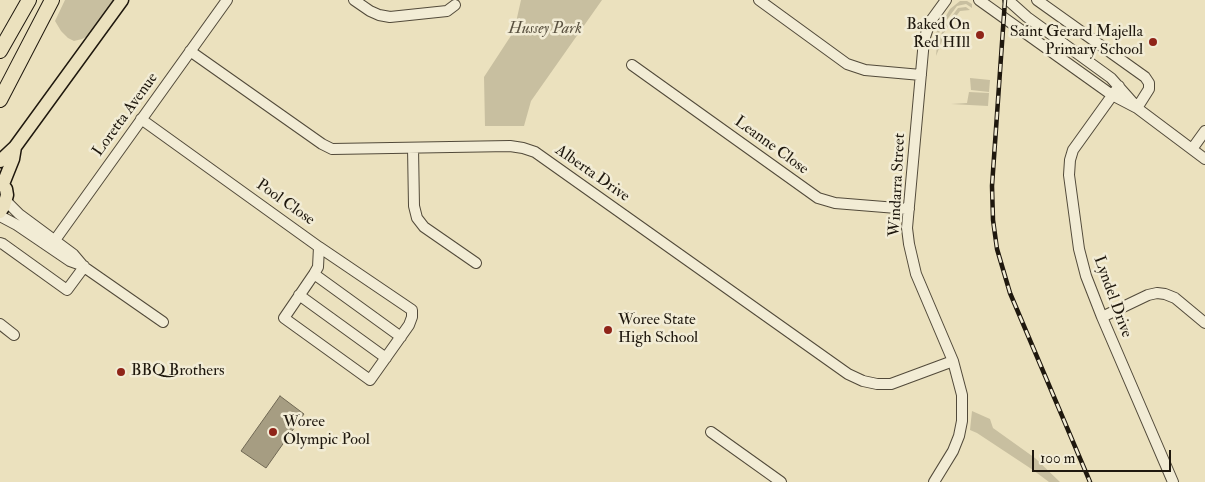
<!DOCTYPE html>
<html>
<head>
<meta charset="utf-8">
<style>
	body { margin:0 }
	#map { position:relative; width:1205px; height:482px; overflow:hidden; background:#ebe1be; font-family:"IM FELL Double Pica",serif }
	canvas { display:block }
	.scale { position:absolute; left:1032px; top:450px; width:139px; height:22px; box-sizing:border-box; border:2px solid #1f180e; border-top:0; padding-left:6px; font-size:15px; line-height:18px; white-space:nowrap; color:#1f180e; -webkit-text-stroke:4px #f2ecd5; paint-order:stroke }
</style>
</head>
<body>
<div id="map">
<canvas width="1205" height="482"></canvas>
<div class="scale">100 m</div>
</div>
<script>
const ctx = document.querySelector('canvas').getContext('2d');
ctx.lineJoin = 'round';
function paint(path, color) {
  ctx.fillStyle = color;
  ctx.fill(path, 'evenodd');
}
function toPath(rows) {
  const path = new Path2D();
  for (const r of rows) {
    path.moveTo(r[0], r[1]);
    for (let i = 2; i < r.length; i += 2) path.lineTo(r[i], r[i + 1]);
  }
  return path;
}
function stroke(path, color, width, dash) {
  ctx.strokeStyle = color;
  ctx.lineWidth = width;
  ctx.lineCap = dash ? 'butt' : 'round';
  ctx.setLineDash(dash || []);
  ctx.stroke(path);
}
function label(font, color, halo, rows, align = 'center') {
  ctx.font = font + ' "IM FELL Double Pica",serif';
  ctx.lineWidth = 5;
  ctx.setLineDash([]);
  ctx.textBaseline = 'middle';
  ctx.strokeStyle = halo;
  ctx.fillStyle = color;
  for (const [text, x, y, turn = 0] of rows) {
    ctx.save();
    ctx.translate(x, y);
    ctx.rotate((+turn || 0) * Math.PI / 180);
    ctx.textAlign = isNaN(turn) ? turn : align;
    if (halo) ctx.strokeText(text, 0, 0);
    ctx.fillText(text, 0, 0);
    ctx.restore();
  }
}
const green = toPath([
	[65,0,114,0,88,36,82,39,74,41,68,38,61,31,55,21],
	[521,0,602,0,531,101,524,126,485,126,484,77,514,31],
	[960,1,967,1,972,4,972,8,966,4,957,6,943,25,939,33,936,33,950,9],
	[966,7,970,10,960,11,943,34,944,36,936,56,937,45,944,27,958,8],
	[970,78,990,80,989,92,971,90],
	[969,92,989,93,988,106,951,104,967,103],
	[972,411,990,419,993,428,1035,458,1060,482,1049,482,1033,470,977,433,970,430]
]);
const water = toPath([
	[280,396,304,414,266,468,241,451,280,396]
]);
const minor = toPath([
	[354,0,370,11,379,15,390,17,447,11,455,5],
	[759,0,847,64,865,70,921,75],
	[979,0,1112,95,1137,108,1205,159],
	[1008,0,1027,17,1111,78,1135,105],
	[1037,0,1145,77,1149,83,1149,89,1137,108],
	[190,51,322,144,332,149,510,146,523,148,535,152,848,374,863,381,877,384,891,384,953,361],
	[632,65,818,198,835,203,909,209],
	[1119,86,1073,150,1070,160,1069,175,1079,249,1086,276,1102,317,1173,482],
	[141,119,319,247,412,310,412,317,409,325,370,380,284,318,314,274,318,267,319,247],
	[413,148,414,206,417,218,424,227,476,263],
	[1192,149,1205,131],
	[6,201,19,214,73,254,84,267,163,322],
	[0,216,17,225,70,261,84,266],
	[0,243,3,244,67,290,84,267],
	[50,247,227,0],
	[314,274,401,337],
	[299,295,386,358],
	[1102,317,1148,295,1157,293,1165,294,1175,298,1205,323],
	[0,324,14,335],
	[711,432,781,482],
	[934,482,953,451,959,436,962,421,962,395,953,361,916,274,909,244,907,228,924,40,930,22,946,0]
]);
const major = toPath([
	[0,161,15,147,122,0],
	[0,181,6,189,7,195,4,206,0,212],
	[3,184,13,159,15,147]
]);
const highway = toPath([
	[0,51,29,0],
	[0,100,52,0]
]);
const rail = toPath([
	[1005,0,992,186,993,220,997,249,1010,293,1090,482]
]);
const markers = [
	[980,35,5,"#8f2418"],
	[1153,42,5,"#8f2418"],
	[608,330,5,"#8f2418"],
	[121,372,5,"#8f2418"],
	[273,432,5,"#8f2418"]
];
const poiNames = [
	["Baked On",970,26,"right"],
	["Red HIll",970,44,"right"],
	["Saint Gerard Majella",1143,33,"right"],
	["Primary School",1143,51,"right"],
	["Woree State",618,321],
	["High School",618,339],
	["BBQ Brothers",131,372],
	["Woree",283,423],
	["Olympic Pool",283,441]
];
const parkNames = [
	["Hussey Park",545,30]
];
const streetNames = [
	["Loretta Avenue",126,115,-54],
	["Leanne Close",771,146,36],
	["Alberta Drive",592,174,35],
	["Windarra Street",898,185,-87],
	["Pool Close",285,203,35],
	["Lyndel Drive",1112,297,70]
];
paint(green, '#c8bfa0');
paint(water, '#a69d82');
stroke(water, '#706854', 1);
stroke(minor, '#524a3a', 12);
stroke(major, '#1f180e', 15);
stroke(highway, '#1f180e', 16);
stroke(minor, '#f2ecd5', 10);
stroke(major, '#ebe1be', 12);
stroke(highway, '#ebe1be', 14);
stroke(rail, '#1f180e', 4.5);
stroke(rail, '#f2ecd5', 2.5, [8]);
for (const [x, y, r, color] of markers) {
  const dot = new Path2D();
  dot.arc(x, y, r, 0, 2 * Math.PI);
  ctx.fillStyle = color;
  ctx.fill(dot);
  stroke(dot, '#f2ecd5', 2);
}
label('16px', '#1f180e', '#f2ecd5', poiNames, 'left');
label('italic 16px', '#5a5241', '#f2ecd5', parkNames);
label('16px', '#1f180e', '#f2ecd5', streetNames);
</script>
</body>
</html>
